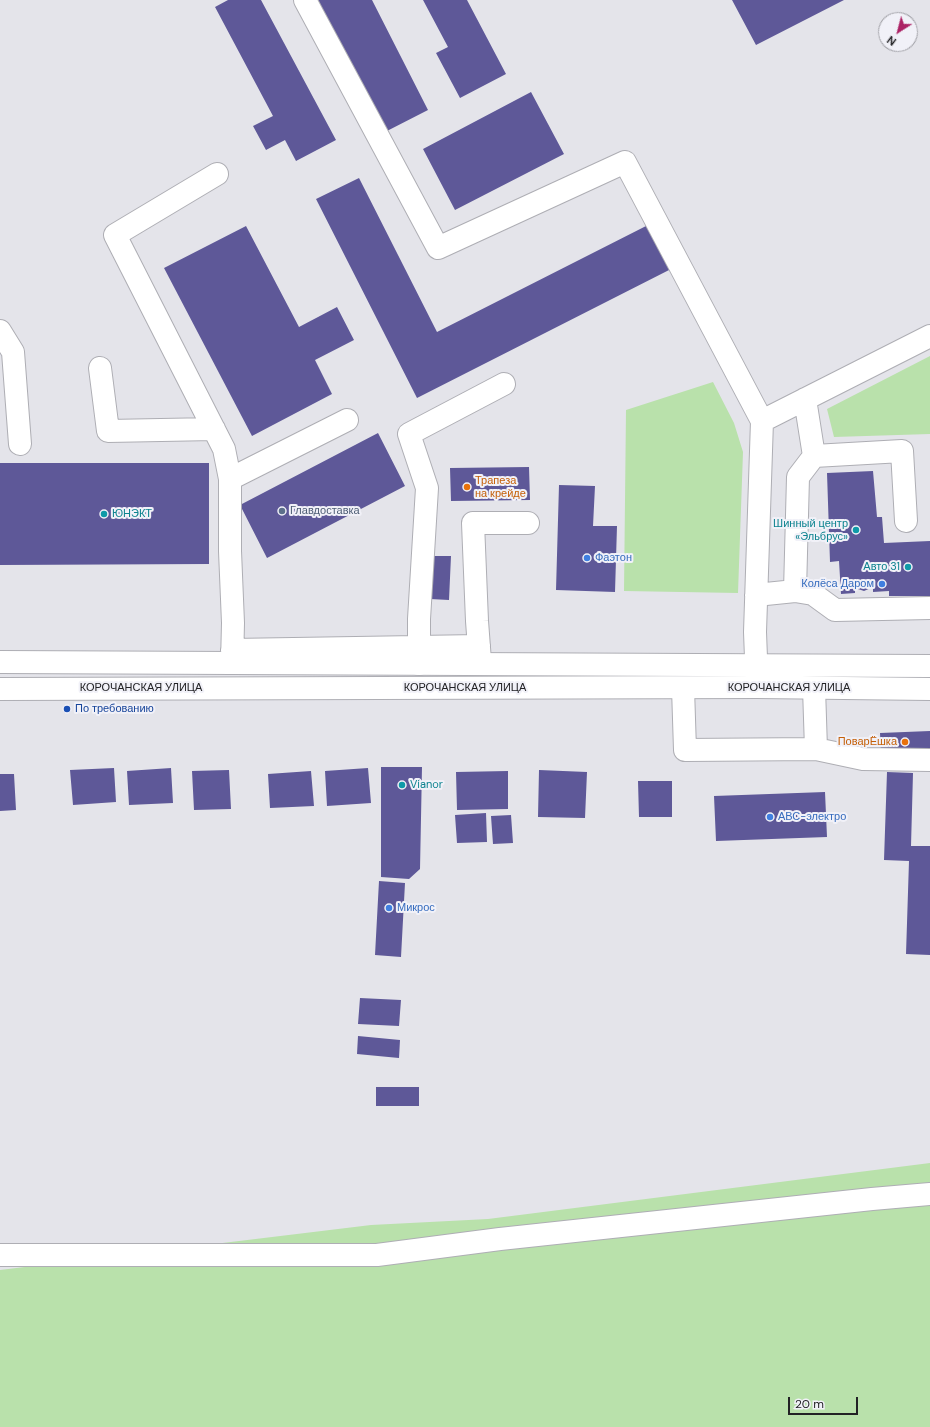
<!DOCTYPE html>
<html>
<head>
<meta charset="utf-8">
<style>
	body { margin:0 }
	#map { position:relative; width:930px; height:1427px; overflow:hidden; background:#e4e4ea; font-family:"DM Sans",sans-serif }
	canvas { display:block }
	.north { position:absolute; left:878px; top:12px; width:40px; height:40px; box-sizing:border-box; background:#f1f1f8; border:1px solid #9e9ea4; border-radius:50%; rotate:216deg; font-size:11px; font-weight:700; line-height:16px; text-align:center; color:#222225 }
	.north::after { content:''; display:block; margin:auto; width:14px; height:18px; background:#ac2265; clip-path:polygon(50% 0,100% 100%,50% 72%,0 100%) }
	.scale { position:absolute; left:788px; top:1397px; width:70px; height:18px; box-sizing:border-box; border:2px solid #222225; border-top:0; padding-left:5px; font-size:12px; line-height:14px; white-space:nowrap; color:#222225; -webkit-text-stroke:3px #f1f1f8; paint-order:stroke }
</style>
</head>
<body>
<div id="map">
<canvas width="930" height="1427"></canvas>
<div class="north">N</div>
<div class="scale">20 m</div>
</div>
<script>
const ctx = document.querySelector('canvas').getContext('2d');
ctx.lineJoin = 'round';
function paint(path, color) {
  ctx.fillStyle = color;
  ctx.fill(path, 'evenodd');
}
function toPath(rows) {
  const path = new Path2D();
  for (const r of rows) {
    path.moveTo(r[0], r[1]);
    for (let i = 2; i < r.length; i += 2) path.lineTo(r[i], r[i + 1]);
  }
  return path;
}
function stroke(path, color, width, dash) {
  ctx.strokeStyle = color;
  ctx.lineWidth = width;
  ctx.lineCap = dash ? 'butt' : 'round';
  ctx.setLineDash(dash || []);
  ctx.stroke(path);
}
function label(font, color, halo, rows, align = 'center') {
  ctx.font = font + ' "DM Sans",sans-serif';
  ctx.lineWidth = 4;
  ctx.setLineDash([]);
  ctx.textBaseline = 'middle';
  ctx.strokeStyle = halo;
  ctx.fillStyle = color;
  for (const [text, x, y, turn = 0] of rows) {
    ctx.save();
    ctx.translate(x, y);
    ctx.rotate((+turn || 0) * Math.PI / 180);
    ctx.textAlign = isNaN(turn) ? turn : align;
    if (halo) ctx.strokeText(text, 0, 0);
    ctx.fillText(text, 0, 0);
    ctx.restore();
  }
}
const green = toPath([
	[930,356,930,434,834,437,827,409],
	[713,382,734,423,743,452,738,593,624,591,626,410],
	[930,1163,930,1427,0,1427,0,1384,43,1392,0,1384,0,1270,371,1225,488,1219]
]);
const building = toPath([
	[228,0,261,0,336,140,296,161,285,140,266,150,253,126,273,116,215,7],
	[318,0,372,0,428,110,385,132],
	[423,0,467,0,506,74,460,98,436,53,448,47],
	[732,0,844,0,756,45],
	[531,92,564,154,455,210,423,149],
	[359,178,437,332,650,224,673,268,417,398,316,199],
	[246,226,299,327,337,307,354,340,315,360,332,394,252,436,164,268],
	[378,433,405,486,267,558,240,505],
	[0,463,209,463,209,564,0,565],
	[529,467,530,500,451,501,450,468],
	[873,471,877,517,882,517,884,543,930,541,930,596,889,596,889,591,873,592,873,587,864,591,855,588,855,593,841,594,839,561,830,562,827,473],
	[559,485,595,486,593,526,617,526,615,592,556,590],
	[432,556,451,556,449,600,430,599],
	[930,731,930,750,881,753,880,733],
	[381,767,422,767,420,869,409,879,381,877],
	[114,768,116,802,73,805,70,770],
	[171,768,173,803,129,805,127,771],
	[368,768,371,803,327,806,325,771],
	[229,770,231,809,194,810,192,771],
	[539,770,587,772,585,818,538,817],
	[311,771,314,806,270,808,268,774],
	[508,771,508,809,457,810,456,772],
	[887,772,913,773,911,846,930,846,930,955,906,954,909,861,884,860],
	[0,774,14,774,16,810,0,811],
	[638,781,672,781,672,817,639,817],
	[825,792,827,837,716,841,714,796],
	[486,813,487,842,457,843,455,815],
	[511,815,513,843,493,844,491,816],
	[379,881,405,883,401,957,375,955],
	[360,998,401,1000,399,1026,358,1024],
	[358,1036,400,1040,399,1058,357,1054],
	[376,1087,419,1087,419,1106,376,1106]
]);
const minor = toPath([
	[305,0,438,248,625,162,762,421,755,632,757,684],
	[217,174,115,235,224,449,230,479,230,551,233,623,232,663],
	[0,331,13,352,20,444],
	[100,368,108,431,214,429],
	[805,399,814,456],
	[762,421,930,336],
	[230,479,347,420],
	[906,521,902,451,814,456,798,477,795,591,813,594,835,610,930,608],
	[756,595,795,591],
	[232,650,479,646],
	[480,661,477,621,473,523,528,523],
	[419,664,419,619,427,488,409,434,504,384],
	[683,688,685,750,816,749,814,688],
	[816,749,863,759,930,760],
	[0,1255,377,1255,500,1239,872,1199,930,1194]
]);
const major = toPath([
	[0,662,930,666],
	[0,689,757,687,930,689]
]);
const markers = [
	[467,487,4,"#e8710a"],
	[282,511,4,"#5c6f8a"],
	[104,514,4,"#0f9aa8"],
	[856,530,4,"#0f9aa8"],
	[587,558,4,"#3f7fe0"],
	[908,567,4,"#0f9aa8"],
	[882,584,4,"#3f7fe0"],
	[67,709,4,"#1a4fb4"],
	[905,742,4,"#e8710a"],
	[402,785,4,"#0f9aa8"],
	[770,817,4,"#3f7fe0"],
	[389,908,4,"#3f7fe0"]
];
const foodNames = [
	["Трапеза",475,481],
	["на крейде",475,494],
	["ПоварЁшка",897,742,"right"]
];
const serviceNames = [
	["Главдоставка",290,511]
];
const cultureNames = [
	["ЮНЭКТ",112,514],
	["Шинный центр",848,524,"right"],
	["«Эльбрус»",848,537,"right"],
	["Авто 31",900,567,"right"],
	["Vianor",410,785]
];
const shopNames = [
	["Фаэтон",595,558],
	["Колёса Даром",874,584,"right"],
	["АВС-электро",778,817],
	["Микрос",397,908]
];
const streetNames = [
	["КОРОЧАНСКАЯ УЛИЦА",141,688],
	["КОРОЧАНСКАЯ УЛИЦА",465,688],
	["КОРОЧАНСКАЯ УЛИЦА",789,688]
];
const transitNames = [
	["По требованию",75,709]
];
paint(green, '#b9e1ab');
paint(building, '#5e5898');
stroke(minor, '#aeaeb4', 24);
stroke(major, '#aeaeb4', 24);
stroke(minor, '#fff', 22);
stroke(major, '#fff', 22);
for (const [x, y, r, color] of markers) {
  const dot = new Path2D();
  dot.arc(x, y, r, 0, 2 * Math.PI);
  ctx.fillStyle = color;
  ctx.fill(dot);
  stroke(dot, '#f1f1f8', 1.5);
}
label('11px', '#c56008', '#f1f1f8', foodNames, 'left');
label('11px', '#4e5e75', '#f1f1f8', serviceNames, 'left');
label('11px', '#0d838f', '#f1f1f8', cultureNames, 'left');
label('11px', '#366cbe', '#f1f1f8', shopNames, 'left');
label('11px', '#222225', '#f1f1f8', streetNames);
label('11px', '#164399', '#f1f1f8', transitNames, 'left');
</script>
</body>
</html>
